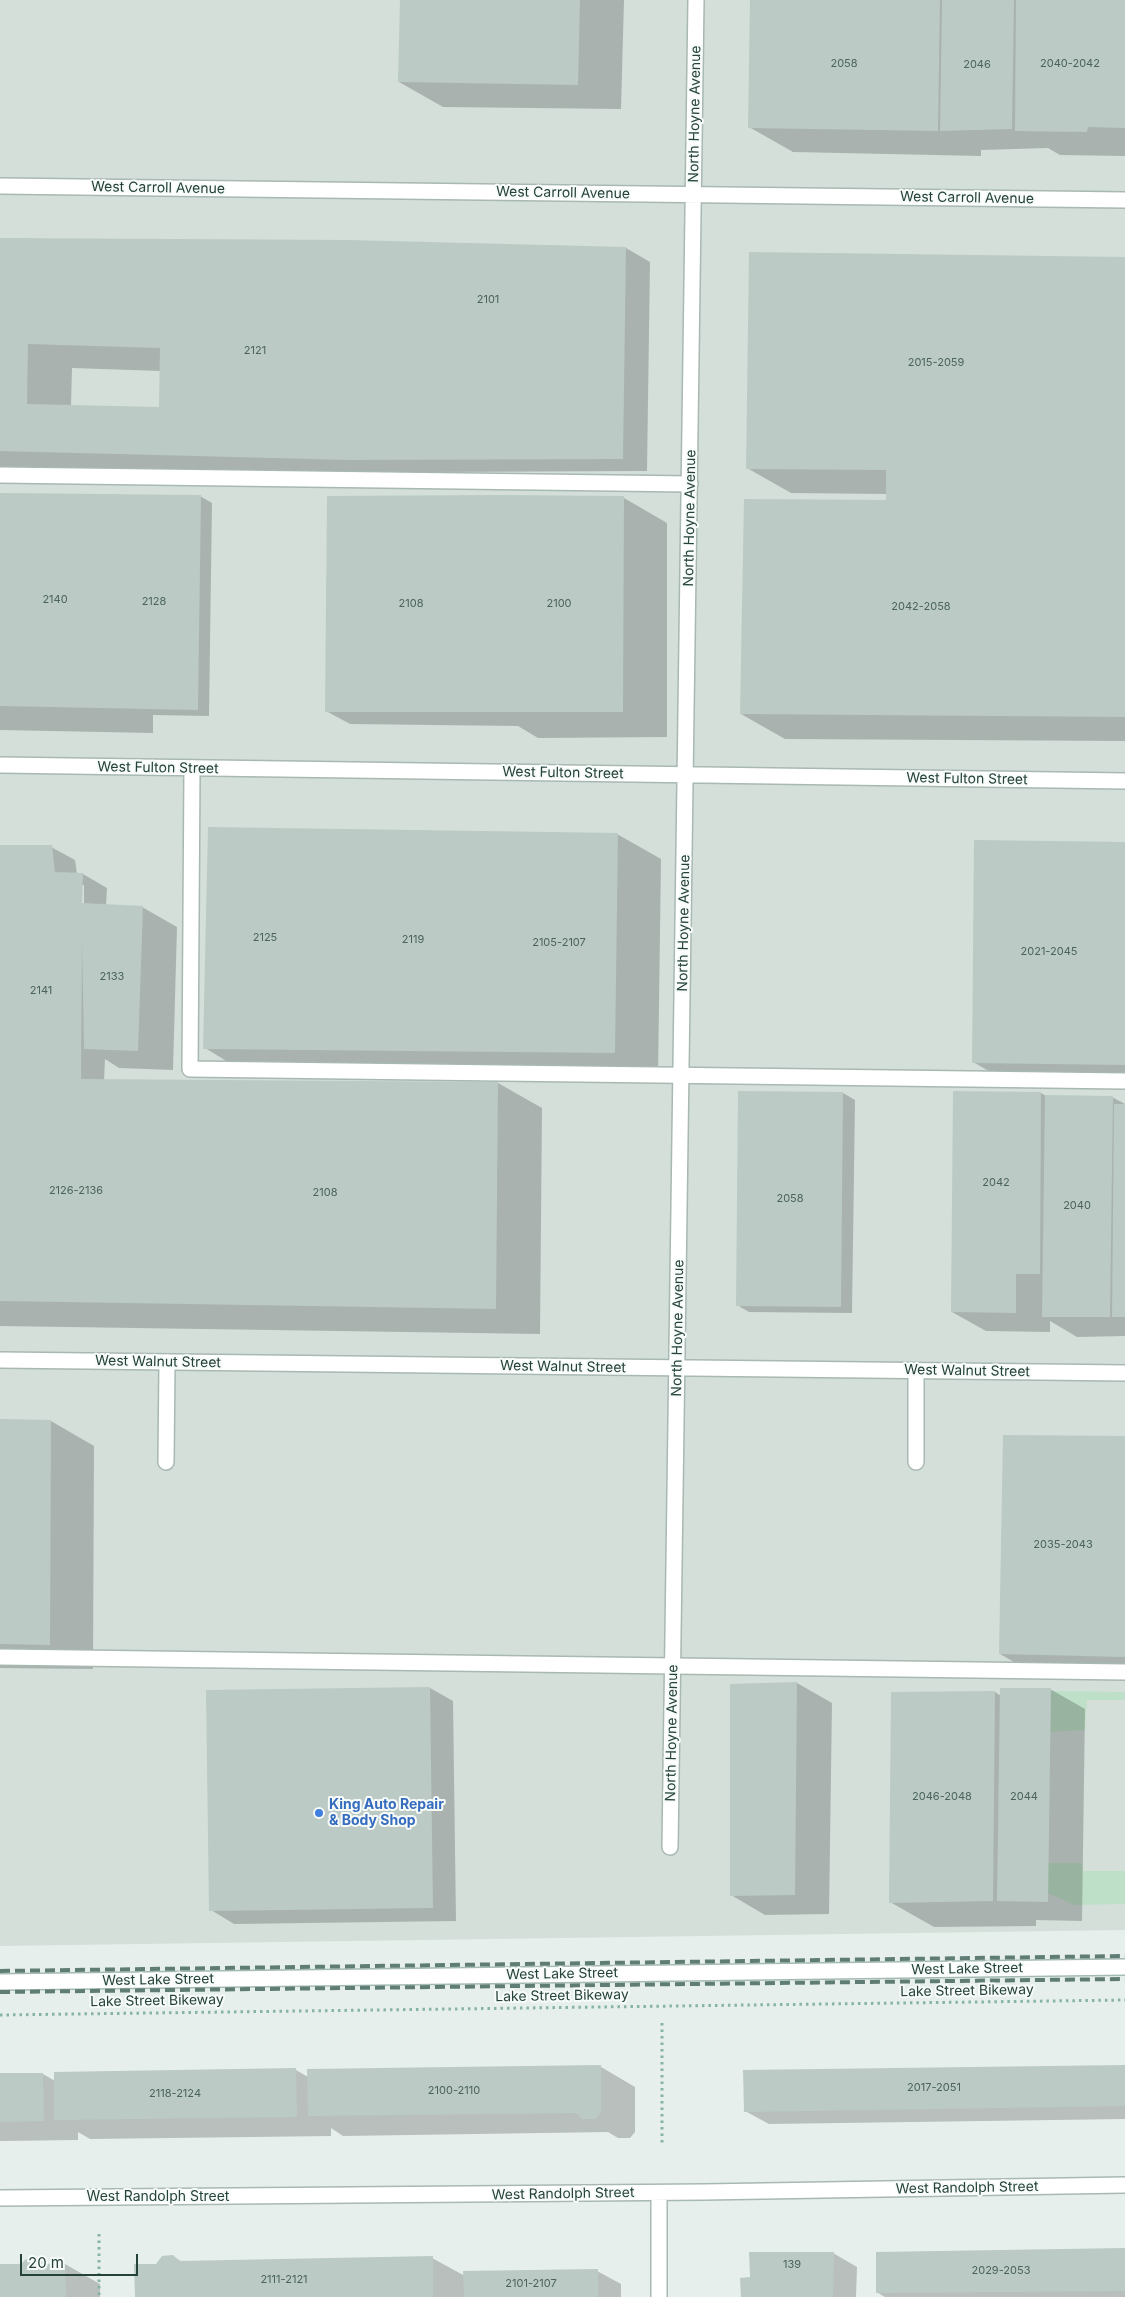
<!DOCTYPE html>
<html>
<head>
<meta charset="utf-8">
<style>
	body { margin:0 }
	#map { position:relative; width:1125px; height:2297px; overflow:hidden; background:#e6efeb; font-family:Inter,sans-serif }
	canvas { display:block }
	.scale { position:absolute; left:20px; top:2254px; width:118px; height:22px; box-sizing:border-box; border:2px solid #24423a; border-top:0; padding-left:6px; font-size:15px; line-height:18px; white-space:nowrap; color:#24423a; -webkit-text-stroke:4px #f7fbf9; paint-order:stroke }
</style>
</head>
<body>
<div id="map">
<canvas width="1125" height="2297"></canvas>
<div class="scale">20 m</div>
</div>
<script>
const ctx = document.querySelector('canvas').getContext('2d');
ctx.lineJoin = 'round';
function paint(path, color) {
  ctx.fillStyle = color;
  ctx.fill(path, 'evenodd');
}
function toPath(rows) {
  const path = new Path2D();
  for (const r of rows) {
    path.moveTo(r[0], r[1]);
    for (let i = 2; i < r.length; i += 2) path.lineTo(r[i], r[i + 1]);
  }
  return path;
}
function stroke(path, color, width, dash) {
  ctx.strokeStyle = color;
  ctx.lineWidth = width;
  ctx.lineCap = dash ? 'butt' : 'round';
  ctx.setLineDash(dash || []);
  ctx.stroke(path);
}
function label(font, color, halo, rows, align = 'center') {
  ctx.font = font + ' Inter,sans-serif';
  ctx.lineWidth = 4;
  ctx.setLineDash([]);
  ctx.textBaseline = 'middle';
  ctx.strokeStyle = halo;
  ctx.fillStyle = color;
  for (const [text, x, y, turn = 0] of rows) {
    ctx.save();
    ctx.translate(x, y);
    ctx.rotate((+turn || 0) * Math.PI / 180);
    ctx.textAlign = isNaN(turn) ? turn : align;
    if (halo) ctx.strokeText(text, 0, 0);
    ctx.fillText(text, 0, 0);
    ctx.restore();
  }
}
const built = toPath([
	[0,0,1125,0,1125,1930,0,1946]
]);
const green = toPath([
	[1051,1691,1125,1692,1125,1700,1087,1700,1085,1730,1050,1732],
	[1048,1863,1082,1863,1083,1871,1125,1871,1125,1904,1075,1905,1048,1893]
]);
const shadow = toPath([
	[401,0,624,0,621,109,443,107,399,82],
	[751,0,1125,0,1125,156,1060,155,1048,148,981,150,981,156,793,152,749,127],
	[0,239,349,242,626,248,650,262,647,471,0,474],
	[72,368,161,371,160,408,71,406],
	[1125,258,1125,741,785,739,741,714,887,501,887,494,791,493,747,468],
	[0,494,200,496,212,503,209,716,153,715,153,733,0,730],
	[624,498,667,523,667,737,538,738,518,726,350,724,326,711],
	[209,828,617,834,661,859,658,1078,368,1074,348,1063,228,1062,205,1048],
	[1125,843,1125,1088,1017,1087,973,1062],
	[0,846,51,847,75,860,77,874,83,874,107,888,106,906,142,907,177,927,173,1070,119,1068,105,1059,104,1081,498,1083,542,1108,540,1334,0,1326],
	[82,885,84,885,84,909,82,909],
	[739,1092,843,1093,855,1100,852,1313,749,1312,737,1305],
	[1041,1093,1046,1096,1112,1097,1125,1104,1125,1336,1077,1337,1050,1321,1050,1332,986,1331,952,1312],
	[0,1421,51,1421,94,1446,93,1669,0,1668],
	[1125,1437,1125,1680,1044,1679,1000,1654],
	[797,1683,832,1703,829,1914,765,1915,731,1895,731,1685],
	[430,1688,453,1701,456,1921,234,1924,211,1910],
	[1050,1689,1085,1709,1082,1921,1036,1920,1036,1926,934,1927,890,1902,995,1692,1001,1696],
	[1125,2066,1125,2119,769,2124,745,2111],
	[601,2067,635,2087,635,2132,630,2138,618,2138,608,2132,343,2136,331,2128,331,2136,90,2139,78,2132,78,2140,0,2141,0,2075,43,2074,55,2081,296,2070,308,2077],
	[1125,2249,1125,2297,885,2297,878,2293],
	[833,2253,857,2267,856,2297,742,2297,752,2278],
	[173,2256,182,2262,432,2258,465,2276,597,2271,621,2284,621,2297,136,2297,156,2265],
	[39,2260,49,2266,65,2264,100,2284,100,2297,0,2297,0,2265,21,2265]
]);
const building = toPath([
	[400,0,580,0,578,85,398,82],
	[750,0,940,0,938,131,748,128],
	[942,0,1014,0,1012,129,940,131],
	[1016,0,1125,0,1125,128,1088,127,1087,132,1015,131],
	[0,238,349,240,626,247,623,459,350,460,0,451],
	[28,344,160,348,159,407,27,404],
	[749,252,1125,257,1125,717,740,714,744,499,886,500,886,470,746,469],
	[0,493,201,495,198,710,0,706],
	[497,495,624,496,623,712,325,712,327,496],
	[208,827,618,833,615,1053,203,1049],
	[974,840,1125,842,1125,1065,972,1063],
	[0,845,52,845,55,872,83,873,82,903,143,906,138,1051,84,1049,82,943,81,1079,498,1082,496,1309,0,1301],
	[738,1091,843,1092,841,1307,736,1306],
	[953,1091,1041,1092,1040,1274,1016,1274,1016,1313,951,1312],
	[1045,1095,1113,1096,1110,1317,1042,1317],
	[1114,1104,1125,1104,1125,1317,1112,1317],
	[0,1419,51,1420,50,1645,0,1644],
	[1003,1435,1125,1436,1125,1657,999,1654],
	[797,1682,795,1895,730,1896,730,1684],
	[430,1687,433,1908,209,1911,206,1690],
	[1000,1688,1051,1688,1048,1902,997,1901],
	[995,1691,993,1901,889,1903,891,1692],
	[601,2065,601,2112,595,2119,582,2119,576,2113,308,2116,307,2069],
	[1125,2065,1125,2106,744,2112,743,2070],
	[296,2068,297,2117,54,2120,54,2072],
	[0,2073,43,2073,44,2121,0,2122],
	[1125,2248,1125,2291,876,2293,876,2252],
	[749,2252,834,2252,833,2297,741,2297,740,2278,750,2277],
	[173,2255,179,2261,433,2256,433,2297,135,2297,134,2264,156,2264,162,2256],
	[26,2259,40,2259,45,2264,65,2263,66,2297,0,2297,0,2264,21,2264],
	[598,2269,598,2297,464,2297,463,2271]
]);
const path = toPath([
	[0,2015,1125,2000],
	[662,2023,662,2146],
	[99,2234,99,2297]
]);
const service = toPath([
	[0,475,690,484],
	[192,768,190,1069,1125,1081],
	[166,1462,167,1362],
	[916,1462,916,1371],
	[0,1657,1125,1672]
]);
const minor = toPath([
	[0,186,1125,200],
	[0,765,1125,781],
	[0,1360,1125,1373],
	[670,1847,696,0],
	[0,2198,704,2192,1125,2185],
	[659,2297,659,2193]
]);
const secondary = toPath([
	[0,1982,1125,1967]
]);
const rail = toPath([
	[0,1971,1125,1956],
	[0,1992,1125,1979]
]);
const markers = [
	[319,1813,5,"#3f7fe0"]
];
const numberNames = [
	["2058",844,64],
	["2040-2042",1070,64],
	["2046",977,65],
	["2101",488,300],
	["2121",255,351],
	["2015-2059",936,363],
	["2140",55,600],
	["2128",154,602],
	["2108",411,604],
	["2100",559,604],
	["2042-2058",921,607],
	["2125",265,938],
	["2119",413,940],
	["2105-2107",559,943],
	["2021-2045",1049,952],
	["2133",112,977],
	["2141",41,991],
	["2042",996,1183],
	["2126-2136",76,1191],
	["2108",325,1193],
	["2058",790,1199],
	["2040",1077,1206],
	["2035-2043",1063,1545],
	["2046-2048",942,1797],
	["2044",1024,1797],
	["2017-2051",934,2088],
	["2100-2110",454,2091],
	["2118-2124",175,2094],
	["139",792,2265],
	["2029-2053",1001,2271],
	["2111-2121",284,2280],
	["2101-2107",531,2284]
];
const streetNames = [
	["North Hoyne Avenue",695,114,-89],
	["West Carroll Avenue",158,188,1],
	["West Carroll Avenue",563,193,1],
	["West Carroll Avenue",967,198,1],
	["North Hoyne Avenue",690,518,-89],
	["West Fulton Street",158,768,1],
	["West Fulton Street",563,773,1],
	["West Fulton Street",967,779,1],
	["North Hoyne Avenue",684,923,-89],
	["North Hoyne Avenue",678,1328,-89],
	["West Walnut Street",158,1362,1],
	["West Walnut Street",563,1367,1],
	["West Walnut Street",967,1371,1],
	["North Hoyne Avenue",672,1733,-89],
	["West Lake Street",967,1969,-1],
	["West Lake Street",562,1974,-1],
	["West Lake Street",158,1980,-1],
	["Lake Street Bikeway",967,1991,-1],
	["Lake Street Bikeway",562,1996,-1],
	["Lake Street Bikeway",157,2001,-1],
	["West Randolph Street",967,2188,-1],
	["West Randolph Street",563,2194,-1],
	["West Randolph Street",158,2197]
];
const shopNames = [
	["King Auto Repair",329,1805],
	["& Body Shop",329,1821]
];
paint(built, '#d4dfda');
paint(green, '#bfe0c8');
paint(shadow, '#0003');
paint(building, '#bbcac4');
stroke(service, '#a8b8b2', 18);
stroke(minor, '#a8b8b2', 18);
stroke(secondary, '#a4bbb3', 18);
stroke(path, '#86b3a5', 3, [2.5, 4]);
stroke(service, '#fff', 15);
stroke(minor, '#fff', 15);
stroke(secondary, '#fff', 15);
stroke(rail, '#5f7d75', 4, [10, 5]);
for (const [x, y, r, color] of markers) {
  const dot = new Path2D();
  dot.arc(x, y, r, 0, 2 * Math.PI);
  ctx.fillStyle = color;
  ctx.fill(dot);
  stroke(dot, '#f7fbf9', 2);
}
label('11px', '#4a645c', null, numberNames);
label('14px', '#24423a', '#f7fbf9', streetNames);
label('bold 14px', '#366cbe', '#f7fbf9', shopNames, 'left');
</script>
</body>
</html>
